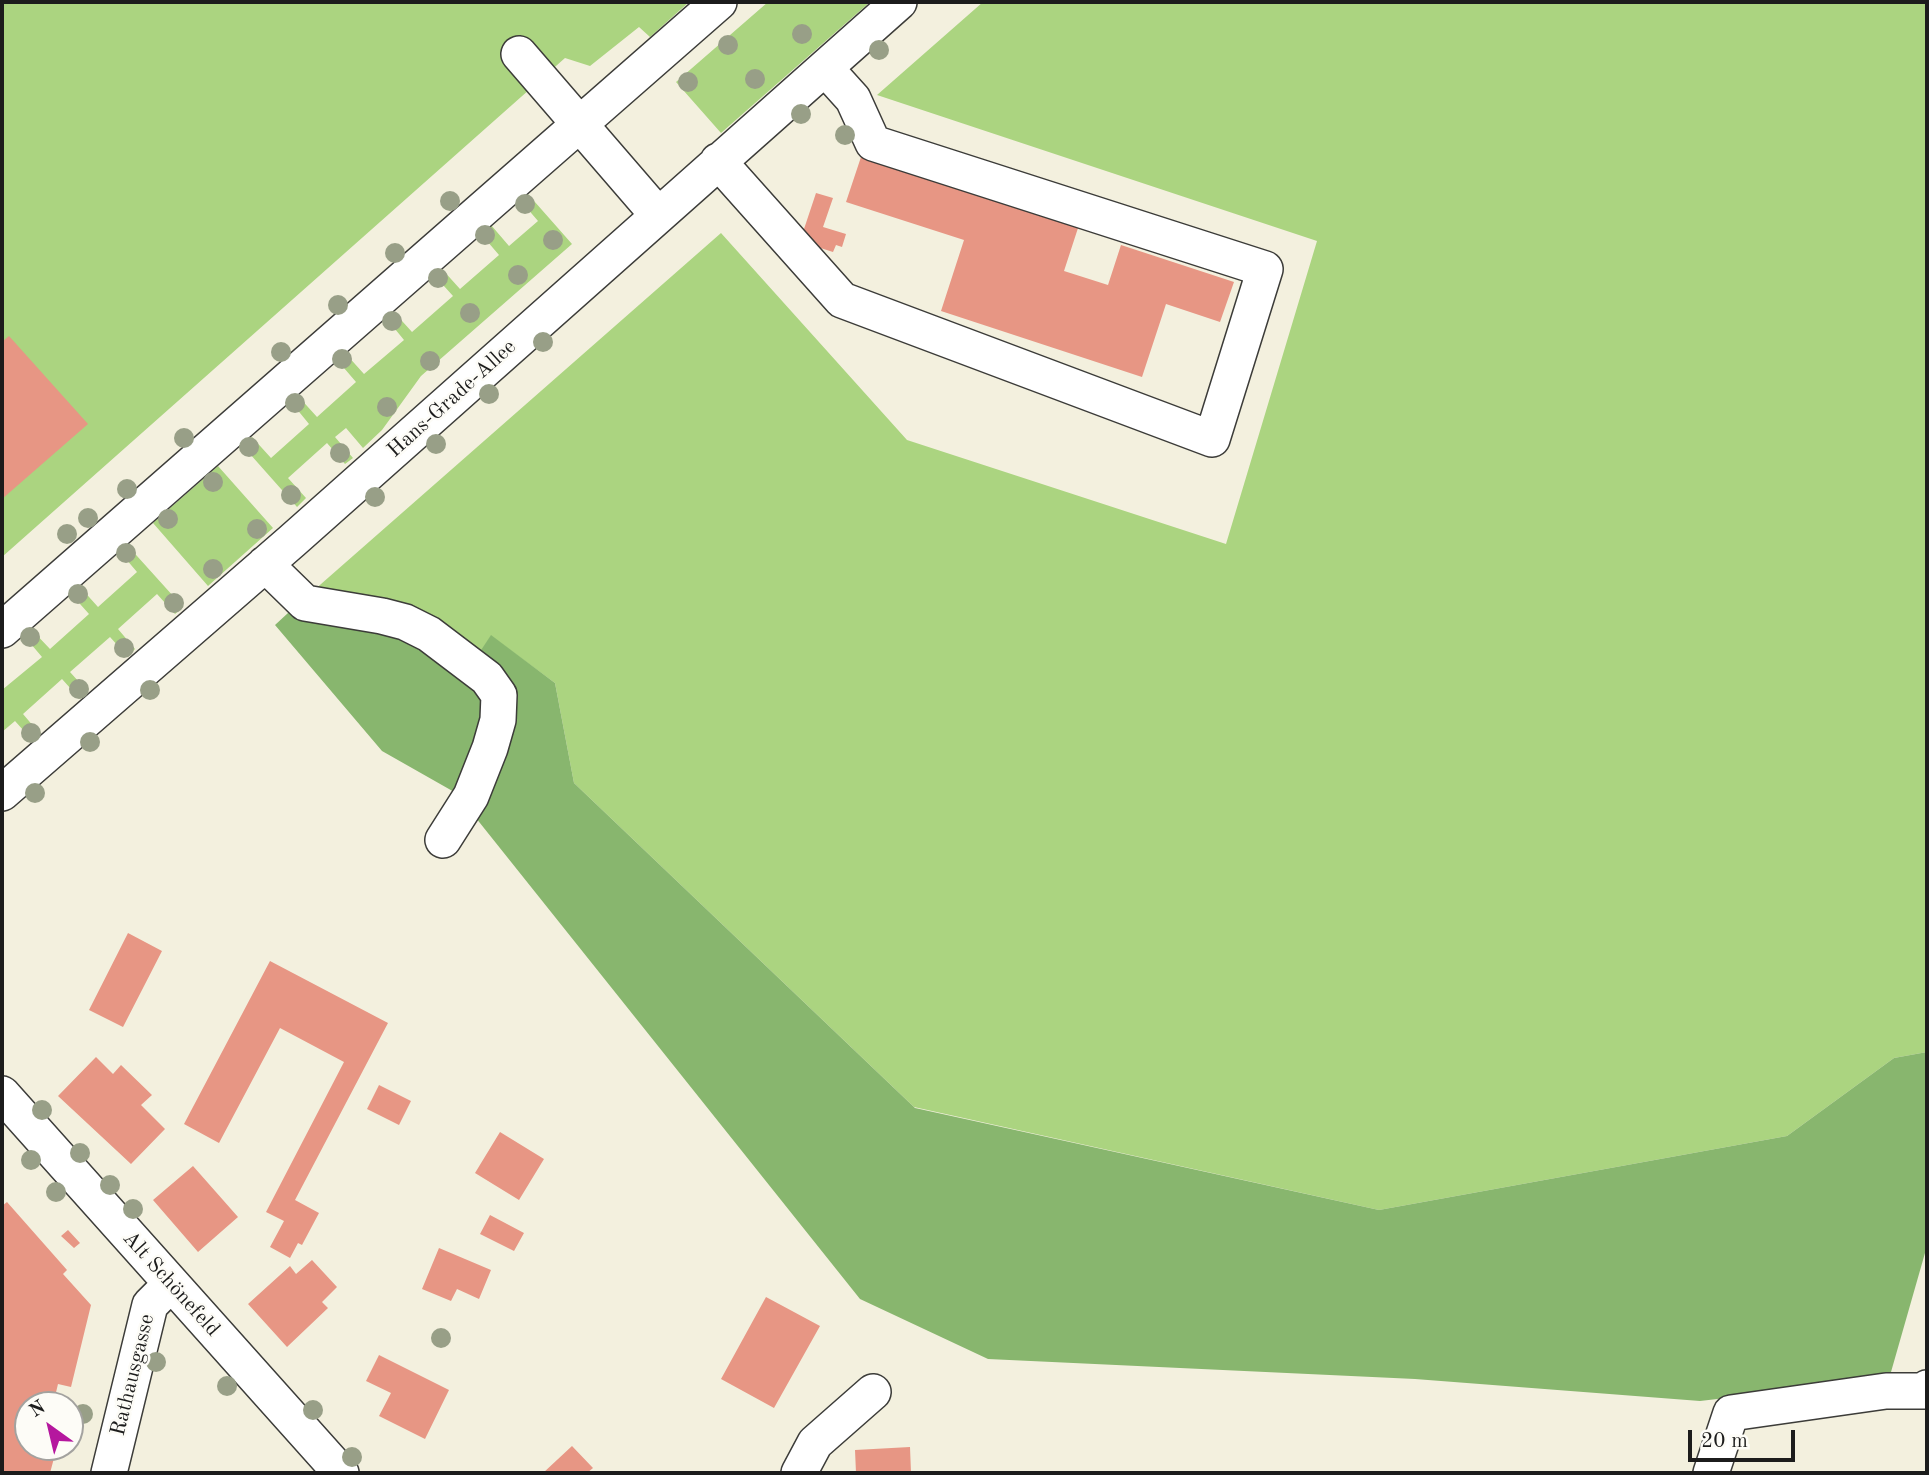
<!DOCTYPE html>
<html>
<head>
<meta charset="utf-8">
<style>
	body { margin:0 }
	#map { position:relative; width:1929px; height:1475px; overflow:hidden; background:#f3f0de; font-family:"Old Standard TT",serif }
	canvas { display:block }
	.frame { position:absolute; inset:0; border:4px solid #1c1c1c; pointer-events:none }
	.north { position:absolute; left:14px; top:1391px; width:70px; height:70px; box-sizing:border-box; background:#fdfcf7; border:2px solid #a3a29f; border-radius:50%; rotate:326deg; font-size:19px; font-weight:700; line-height:28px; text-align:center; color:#1c1c1c }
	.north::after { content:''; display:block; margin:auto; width:24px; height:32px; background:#b5179e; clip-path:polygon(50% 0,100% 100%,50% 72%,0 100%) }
	.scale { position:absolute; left:1688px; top:1430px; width:107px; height:32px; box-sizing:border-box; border:4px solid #1c1c1c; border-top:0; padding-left:9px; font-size:21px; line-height:24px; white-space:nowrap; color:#1c1c1c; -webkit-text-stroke:5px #fdfcf7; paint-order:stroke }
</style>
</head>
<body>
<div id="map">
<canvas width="1929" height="1475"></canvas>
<div class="frame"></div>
<div class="north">N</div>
<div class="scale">20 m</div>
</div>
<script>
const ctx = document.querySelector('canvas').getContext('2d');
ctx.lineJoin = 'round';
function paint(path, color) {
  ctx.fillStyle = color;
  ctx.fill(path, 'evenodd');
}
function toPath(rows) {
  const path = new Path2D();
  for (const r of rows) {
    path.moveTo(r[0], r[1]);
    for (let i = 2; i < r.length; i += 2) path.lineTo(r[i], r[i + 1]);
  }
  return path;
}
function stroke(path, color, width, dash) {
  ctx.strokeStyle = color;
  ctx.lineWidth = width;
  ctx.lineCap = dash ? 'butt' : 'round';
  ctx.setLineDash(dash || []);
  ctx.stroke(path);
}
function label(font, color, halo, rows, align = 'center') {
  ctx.font = font + ' "Old Standard TT",serif';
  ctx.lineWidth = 5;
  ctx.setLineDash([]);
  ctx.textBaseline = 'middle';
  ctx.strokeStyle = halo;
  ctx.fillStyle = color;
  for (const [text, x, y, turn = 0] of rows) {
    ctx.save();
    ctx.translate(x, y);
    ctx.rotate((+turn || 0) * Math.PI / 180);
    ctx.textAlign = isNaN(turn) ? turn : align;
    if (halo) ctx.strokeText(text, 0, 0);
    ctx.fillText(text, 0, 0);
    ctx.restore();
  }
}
const green = toPath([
	[2,2,689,2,650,37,639,27,590,66,565,58,2,557],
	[768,2,870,2,721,133,676,82],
	[983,2,1927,2,1927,1052,1894,1058,1787,1136,1379,1210,914,1107,574,783,555,683,491,636,467,674,288,613,721,233,907,440,1226,544,1317,241,877,95],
	[527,193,572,244,421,376,382,430,363,448,346,428,335,437,353,458,345,464,327,443,288,478,306,498,297,507,242,445,252,437,271,458,309,424,291,402,298,396,317,417,356,382,338,361,346,354,364,374,404,340,386,318,393,311,412,332,453,296,434,275,442,269,460,289,499,255,481,234,491,225,509,246,538,221,520,200],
	[218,466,273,528,208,586,153,523],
	[128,546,183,607,175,614,157,594,118,629,135,649,128,657,110,637,70,672,88,692,80,699,62,679,23,714,40,734,33,741,15,721,2,732,2,690,42,657,25,637,32,630,50,649,89,614,72,595,81,588,98,607,137,572,120,552]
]);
const forest = toPath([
	[288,613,406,638,466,673,491,635,555,683,574,783,915,1108,1379,1210,1787,1136,1894,1058,1927,1052,1927,1246,1889,1379,1700,1401,1415,1379,988,1359,860,1299,456,793,382,751,275,625]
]);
const building = toPath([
	[861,157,1078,228,1064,271,1108,285,1121,245,1234,282,1220,322,1166,304,1142,377,941,311,964,240,846,202],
	[816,193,833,198,823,227,846,234,842,247,836,245,833,252,808,244,811,238,802,235],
	[9,336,88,424,2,499,2,342],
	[128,933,162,951,123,1027,89,1010],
	[270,961,388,1023,295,1200,319,1213,302,1245,298,1243,290,1258,270,1247,284,1221,266,1212,344,1062,280,1028,219,1143,184,1124],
	[96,1057,113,1074,121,1065,152,1095,141,1105,165,1129,131,1164,58,1096],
	[379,1085,411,1101,399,1125,367,1109],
	[500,1132,544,1159,519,1200,475,1173],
	[193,1166,238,1217,198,1252,153,1200],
	[7,1202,67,1270,63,1274,91,1305,71,1387,58,1384,53,1405,28,1405,28,1447,57,1447,50,1473,2,1473,2,1206],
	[490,1215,524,1233,514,1251,480,1234],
	[68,1230,80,1243,74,1248,61,1236],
	[439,1248,491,1270,479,1299,457,1289,451,1301,422,1289],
	[312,1260,337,1287,322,1302,328,1308,287,1347,248,1304,290,1266,296,1274],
	[766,1297,820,1326,774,1408,721,1379],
	[379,1355,449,1390,425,1439,379,1416,391,1393,366,1381],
	[572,1446,593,1468,587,1473,543,1473],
	[910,1447,911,1473,856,1473,855,1450]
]);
const minor = toPath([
	[519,54,658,215],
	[718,161,842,300,1212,439,1265,269,873,143,853,99,825,68],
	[265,564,305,603,382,616,405,622,429,634,487,678,499,695,498,720,490,748,471,796,443,840],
	[2,630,719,2],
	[2,793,292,541,899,2],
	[2,1094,341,1473],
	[109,1473,150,1305,171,1284],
	[799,1473,815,1443,873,1392],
	[1711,1473,1731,1413,1886,1391,1926,1391,1927,1388]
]);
const trees = [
	[802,34],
	[728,45],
	[879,50],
	[755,79],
	[688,82],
	[801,114],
	[845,135],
	[450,201],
	[525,204],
	[485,235],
	[553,240],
	[395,253],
	[518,275],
	[438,278],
	[338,305],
	[470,313],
	[392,321],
	[543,342],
	[281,352],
	[342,359],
	[430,361],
	[489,394],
	[295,403],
	[387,407],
	[184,438],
	[436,444],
	[249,447],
	[340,453],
	[213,482],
	[127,489],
	[291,495],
	[375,497],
	[88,518],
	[168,519],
	[257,529],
	[67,534],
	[126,553],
	[213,569],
	[78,594],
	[174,603],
	[30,637],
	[124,648],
	[79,689],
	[150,690],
	[31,733],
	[90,742],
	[35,793],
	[42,1110],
	[80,1153],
	[31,1160],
	[110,1185],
	[56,1192],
	[133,1209],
	[441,1338],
	[156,1362],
	[227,1386],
	[313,1410],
	[83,1414],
	[352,1457]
];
const streetNames = [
	["Hans-Grade-Allee",452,399,-42],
	["Alt Schönefeld",171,1284,48],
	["Rathausgasse",133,1375,-76]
];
paint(green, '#abd480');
paint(forest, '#88b66e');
paint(building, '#e79684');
stroke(minor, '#3c3c39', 38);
stroke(minor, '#fff', 35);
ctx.fillStyle = '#989f87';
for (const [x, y] of trees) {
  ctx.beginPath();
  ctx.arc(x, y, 10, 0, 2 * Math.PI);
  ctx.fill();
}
label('21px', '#1c1c1c', '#fdfcf7', streetNames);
</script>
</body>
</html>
